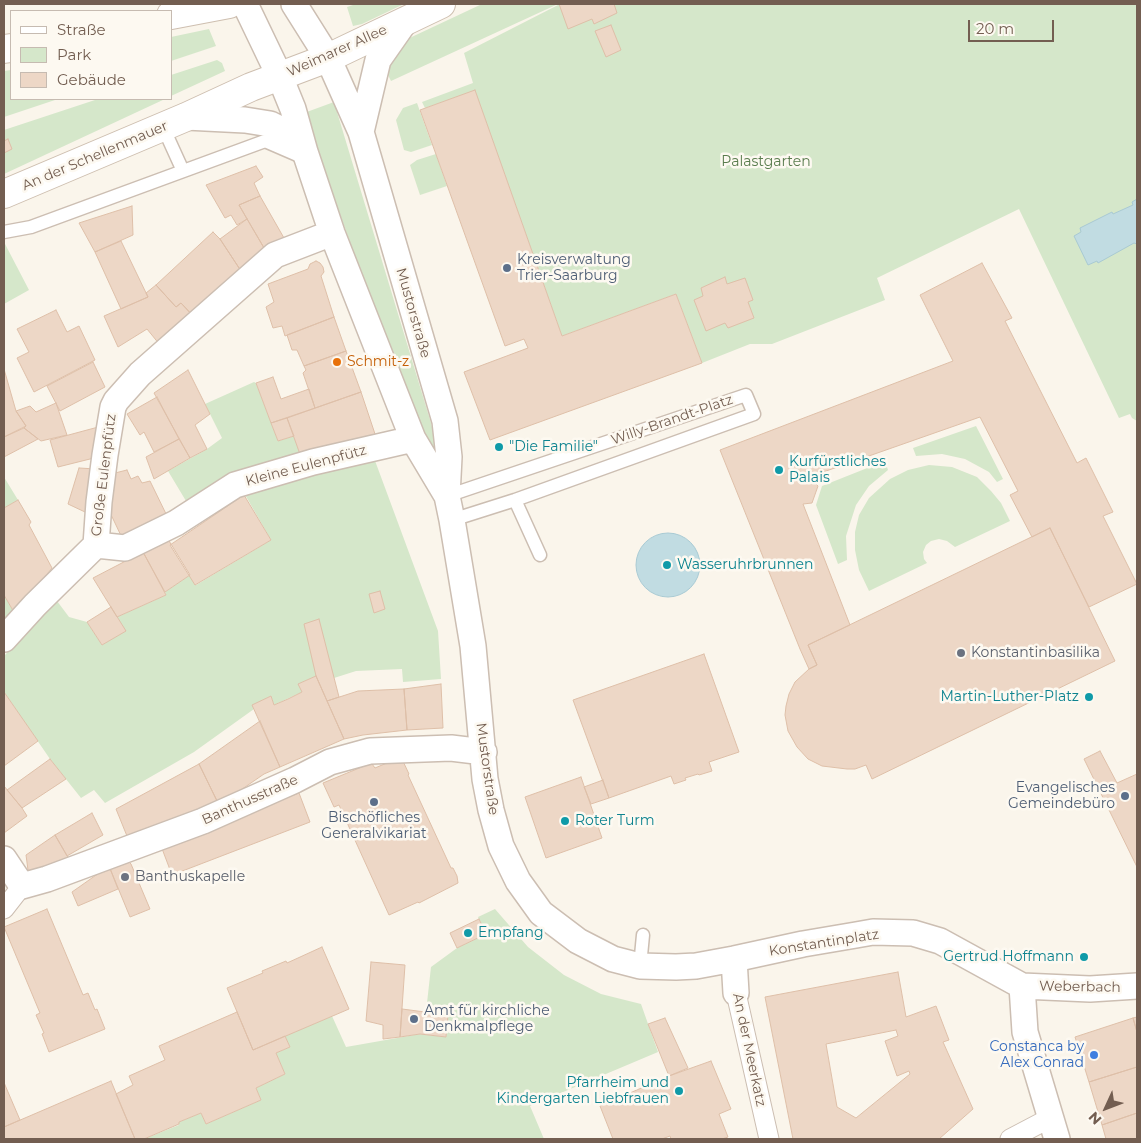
<!DOCTYPE html>
<html>
<head>
<meta charset="utf-8">
<style>
	body { margin:0 }
	#map { position:relative; width:1141px; height:1143px; overflow:hidden; background:#faf5eb; font-family:Montserrat,sans-serif }
	canvas { display:block }
	.frame { position:absolute; inset:0; border:5px solid #735e51; pointer-events:none }
	.legend { position:absolute; left:10px; top:10px; width:162px; height:90px; box-sizing:border-box; background:#fdf9f1; border:1px solid #c6bbb1; margin:0; padding:6px 9px; list-style:none; font-size:15px; color:#735e51 }
	.legend li { display:flex; align-items:center; gap:10px; height:25px }
	.legend b { width:25px; border:1px solid #c6bbb1 }
	.north { position:absolute; left:1081px; top:1083px; width:50px; height:50px; -webkit-text-stroke:4px #fdf9f1; paint-order:stroke; rotate:227deg; font-size:14px; font-weight:700; line-height:20px; text-align:center; color:#735e51 }
	.north::after { content:''; display:block; margin:auto; width:18px; height:22px; background:#735e51; clip-path:polygon(50% 0,100% 100%,50% 72%,0 100%) }
	.scale { position:absolute; left:968px; top:20px; width:86px; height:22px; box-sizing:border-box; border:2px solid #735e51; border-top:0; padding-left:6px; font-size:15px; line-height:18px; white-space:nowrap; color:#735e51; -webkit-text-stroke:4px #fdf9f1; paint-order:stroke }
</style>
</head>
<body>
<div id="map">
<canvas width="1141" height="1143"></canvas>
<div class="frame"></div>
<ul class="legend">
<li><b style="height:6px;background:#fff"></b>Straße</li>
<li><b style="height:14px;background:#d5e7ca"></b>Park</li>
<li><b style="height:14px;background:#edd7c6"></b>Gebäude</li>
</ul>
<div class="north">N</div>
<div class="scale">20 m</div>
</div>
<script>
const ctx = document.querySelector('canvas').getContext('2d');
ctx.lineJoin = 'round';
function paint(path, color) {
  ctx.fillStyle = color;
  ctx.fill(path, 'evenodd');
}
function toPath(rows) {
  const path = new Path2D();
  for (const r of rows) {
    if (r.length === 3) {
      path.moveTo(r[0] + r[2], r[1]);
      path.arc(r[0], r[1], r[2], 0, 2 * Math.PI);
      continue;
    }
    path.moveTo(r[0], r[1]);
    for (let i = 2; i < r.length; i += 2) path.lineTo(r[i], r[i + 1]);
  }
  return path;
}
function stroke(path, color, width, dash) {
  ctx.strokeStyle = color;
  ctx.lineWidth = width;
  ctx.lineCap = dash ? 'butt' : 'round';
  ctx.setLineDash(dash || []);
  ctx.stroke(path);
}
function label(font, color, halo, rows, align = 'center') {
  ctx.font = font + ' Montserrat,sans-serif';
  ctx.lineWidth = 5;
  ctx.setLineDash([]);
  ctx.textBaseline = 'middle';
  ctx.strokeStyle = halo;
  ctx.fillStyle = color;
  for (const [text, x, y, turn = 0] of rows) {
    ctx.save();
    ctx.translate(x, y);
    ctx.rotate((+turn || 0) * Math.PI / 180);
    ctx.textAlign = isNaN(turn) ? turn : align;
    if (halo) ctx.strokeText(text, 0, 0);
    ctx.fillText(text, 0, 0);
    ctx.restore();
  }
}
const green = toPath([
	[356,4,404,4,362,24,353,26,347,7],
	[482,4,558,4,391,81,387,73,392,55,401,42],
	[560,4,1137,4,1137,421,1132,418,1130,414,1119,418,1019,209,877,278,885,300,772,344,750,344,702,363,676,294,562,336,475,91,425,108,422,102,473,83,464,53],
	[209,29,216,46,171,61,171,37],
	[217,60,222,63,225,71,171,96,171,75],
	[11,70,11,99,58,99,4,117,4,71],
	[98,99,165,99,4,174,4,130],
	[334,102,431,423,441,465,410,411,304,113],
	[417,103,432,145,411,152,404,150,396,120,403,108],
	[436,154,447,186,420,195,410,165,417,160],
	[4,242,29,290,4,304,4,241],
	[254,382,256,383,278,441,294,436,301,457,189,506,168,471,207,449,222,438,205,404],
	[976,426,1003,479,997,482,989,472,965,459,942,454,916,456,913,448],
	[374,458,438,631,441,679,403,682,402,669,356,671,334,678,316,676,299,684,302,692,274,705,271,696,253,705,254,709,194,752,105,803,94,790,81,798,50,759,4,692,4,656,57,601,69,617,87,622,102,645,125,631,117,617,166,595,165,592,190,575,196,585,271,540,240,486],
	[885,461,888,470,869,486,856,505,846,536,847,560,838,564,816,505,822,486],
	[929,465,952,467,977,477,991,491,1001,503,1010,521,955,547,947,541,939,539,931,541,926,545,923,552,924,559,927,563,869,591,859,570,855,550,855,532,859,515,869,498,890,479,908,470],
	[4,477,18,500,4,508],
	[4,595,15,614,4,625],
	[495,909,528,947,564,975,601,994,641,1004,658,1052,530,1106,544,1139,144,1139,179,1125,179,1122,201,1113,206,1124,261,1100,256,1088,285,1074,276,1053,290,1047,285,1036,332,1016,346,1047,420,1034,446,1037,448,1016,426,1012,431,967,457,948,486,934,478,917]
]);
const water = toPath([
	[1137,199,1137,244,1134,243,1098,263,1097,261,1088,265,1074,236,1081,232,1080,228,1112,212,1113,214,1133,205,1132,202,1137,199],
	[668,565,32]
]);
const building = toPath([
	[559,4,614,4,617,13,594,24,592,19,568,29,559,4],
	[611,25,621,50,606,57,595,31,611,25],
	[475,90,562,336,676,294,702,363,490,440,464,372,528,348,524,339,505,346,420,110,475,90],
	[8,139,12,149,4,153,4,141,8,139],
	[256,166,263,177,254,183,260,196,239,205,247,219,237,225,231,215,225,218,206,185,256,166],
	[260,196,284,238,267,253,239,205,260,196],
	[132,206,133,235,95,252,79,223,132,206],
	[247,219,267,253,243,274,220,239,247,219],
	[213,232,220,239,243,274,195,318,181,303,176,307,156,285,213,232],
	[121,241,148,297,121,309,95,252,121,241],
	[316,261,320,263,323,267,324,272,321,276,334,317,285,336,282,326,273,328,266,307,274,302,268,284,308,269,310,264,316,261],
	[982,263,1012,318,1005,321,1077,463,1086,458,1113,512,1103,516,1137,584,1089,607,1050,528,1032,537,1010,495,1018,491,980,417,809,477,818,486,812,503,803,504,850,625,808,645,817,665,809,669,800,649,720,450,953,361,920,295,982,263],
	[725,277,727,284,745,278,753,300,748,302,754,318,728,328,725,323,706,331,694,300,703,296,701,288,725,277],
	[156,285,176,307,181,303,195,318,160,345,147,329,118,347,104,316,148,297,146,293,156,285],
	[56,310,67,332,79,326,95,360,34,392,17,358,29,352,17,329,56,310],
	[334,317,346,351,304,366,297,350,292,350,287,335,334,317],
	[346,351,361,392,315,408,303,373,306,370,304,366,346,351],
	[93,362,105,387,60,411,47,386,93,362],
	[4,369,16,411,26,426,4,437,4,369],
	[188,370,210,414,195,425,207,449,190,458,154,393,188,370],
	[273,377,281,399,309,389,315,408,271,423,256,383,273,377],
	[361,392,376,437,301,457,287,418,361,392],
	[157,397,179,439,154,452,144,432,140,435,127,414,157,397],
	[56,403,67,435,41,441,24,428,26,426,16,411,30,406,36,412,56,403],
	[287,418,294,436,278,441,271,423,287,418],
	[102,426,98,457,58,467,50,440,102,426],
	[24,428,38,439,4,457,4,437,24,428],
	[179,439,190,458,154,479,146,457,179,439],
	[79,468,96,469,93,498,85,512,68,504,79,468],
	[127,470,131,479,138,476,142,483,150,481,169,520,124,542,105,502,111,474,127,470],
	[244,495,271,540,195,585,170,545,244,495],
	[18,500,31,522,29,525,52,568,15,614,4,595,4,508,18,500],
	[1050,528,1115,661,872,779,866,765,855,769,847,769,822,766,808,759,797,747,788,731,785,715,786,706,789,694,795,682,809,669,817,665,808,645,1050,528],
	[166,536,190,575,165,592,143,552,166,536],
	[143,552,166,595,117,617,93,578,143,552],
	[380,591,385,609,374,613,369,594,380,591],
	[111,607,126,631,102,645,87,622,111,607],
	[319,619,339,697,327,701,316,676,304,624,319,619],
	[704,654,739,752,709,762,712,771,699,775,698,774,685,778,686,780,674,784,671,776,609,798,573,700,704,654],
	[316,676,344,739,280,767,252,705,271,696,274,705,288,699,302,692,298,684,316,676],
	[441,684,443,728,407,730,404,689,441,684],
	[404,689,407,730,363,735,344,739,327,701,358,691,404,689],
	[4,692,38,741,4,766,4,692],
	[260,721,280,767,264,774,219,805,199,764,260,721],
	[1100,751,1117,783,1137,774,1137,867,1084,759,1100,751],
	[401,757,409,774,408,775,451,868,453,868,457,876,458,883,419,903,418,902,389,915,339,805,334,807,323,783,369,764,372,764,375,768,401,757],
	[50,759,66,779,22,808,7,790,50,759],
	[199,764,219,805,129,841,116,809,199,764],
	[581,777,602,838,546,858,525,797,581,777],
	[603,780,609,798,591,804,584,787,603,780],
	[4,786,22,808,27,816,4,833,4,786],
	[299,793,310,822,172,875,161,846,299,793],
	[92,813,103,835,67,856,55,835,92,813],
	[55,835,72,864,30,872,28,870,26,855,55,835],
	[127,860,131,864,150,909,130,917,109,866,127,860],
	[109,866,118,889,78,906,72,892,109,866],
	[47,909,83,995,88,993,95,1010,97,1009,105,1029,49,1052,42,1034,44,1033,36,1015,40,1013,4,927,47,909],
	[479,919,486,934,457,948,450,933,479,919],
	[322,947,349,1009,253,1050,227,988,263,973,262,971,286,961,287,963,322,947],
	[371,962,405,965,400,1037,383,1039,383,1025,366,1021,371,962],
	[898,972,906,1017,936,1006,949,1040,943,1042,973,1109,939,1139,793,1139,765,997,898,972],
	[896,1030,898,1036,885,1041,897,1076,909,1071,910,1074,856,1118,837,1107,826,1044,896,1030],
	[402,1009,448,1015,446,1037,420,1034,400,1037,402,1009],
	[237,1012,253,1050,285,1036,290,1047,276,1053,285,1074,256,1088,261,1100,206,1124,201,1113,179,1122,179,1124,144,1139,135,1139,116,1094,133,1085,129,1076,165,1060,159,1046,237,1012],
	[1137,1017,1137,1032,1133,1018,1137,1017],
	[665,1018,688,1068,669,1076,648,1024,665,1018],
	[1133,1018,1137,1032,1137,1067,1089,1082,1075,1037,1133,1018],
	[711,1061,731,1109,719,1114,728,1137,722,1139,671,1139,670,1136,662,1139,613,1139,600,1106,669,1076,711,1061],
	[1137,1067,1137,1113,1102,1125,1089,1082,1137,1067],
	[111,1081,135,1139,4,1139,4,1127,111,1081],
	[5,1085,20,1120,4,1127,4,1086,5,1085],
	[1137,1113,1137,1139,1106,1139,1102,1125,1137,1113]
]);
const service = toPath([
	[163,127,183,171],
	[4,232,31,227,265,141,302,157],
	[447,496,746,395,754,414,515,500,452,520],
	[515,500,540,555],
	[640,966,643,935]
]);
const pedestrian = toPath([
	[4,909,22,886],
	[736,993,769,1139],
	[1010,1139,1050,1118]
]);
const minor = toPath([
	[245,4,280,77,293,109,305,152,332,233,413,439,447,496],
	[294,4,328,58,361,132,445,421,449,457,447,496,452,520,473,646,485,779,491,810,501,846,518,881,541,913,578,941,613,959,640,966,676,967,696,966,734,959,803,944,856,935,873,932,913,933,940,941,1022,986,1090,989,1137,986],
	[186,117,245,120,270,124,280,129,295,141,305,152],
	[361,132,378,60,406,20],
	[96,545,125,548,176,523,235,485,313,462,413,439],
	[4,639,35,605,96,545,99,502,105,455,113,407,116,401,140,374,275,255,332,233],
	[4,859,22,886,47,879,203,821,295,780,330,762,370,751,451,748,484,752],
	[734,959,736,993],
	[1022,986,1025,1032,1057,1139]
]);
const secondary = toPath([
	[171,15,229,4],
	[4,49,11,48],
	[4,194,186,117,251,87,328,58,441,4]
]);
const markers = [
	[507,268,5,"#5c6f8a"],
	[337,362,5,"#e8710a"],
	[499,447,5,"#0f9aa8"],
	[779,470,5,"#0f9aa8"],
	[667,565,5,"#0f9aa8"],
	[961,653,5,"#6b7280"],
	[1089,697,5,"#0f9aa8"],
	[1125,796,5,"#5c6f8a"],
	[374,802,5,"#5c6f8a"],
	[565,821,5,"#0f9aa8"],
	[125,877,5,"#6b7280"],
	[468,933,5,"#0f9aa8"],
	[1084,957,5,"#0f9aa8"],
	[414,1019,5,"#5c6f8a"],
	[1094,1055,5,"#3f7fe0"],
	[679,1091,5,"#0f9aa8"]
];
const streetNames = [
	["Weimarer Allee",337,51,-24],
	["An der Schellenmauer",95,156,-23],
	["Mustorstraße",413,313,74],
	["Willy-Brandt-Platz",672,420,-19],
	["Kleine Eulenpfütz",306,466,-15],
	["Große Eulenpfütz",104,475,-83],
	["Mustorstraße",487,769,82],
	["Banthusstraße",250,800,-24],
	["Konstantinplatz",824,943,-9],
	["Weberbach",1080,987,1],
	["An der Meerkatz",749,1050,78]
];
const parkNames = [
	["Palastgarten",766,162]
];
const serviceNames = [
	["Kreisverwaltung",517,260],
	["Trier-Saarburg",517,276],
	["Evangelisches",1115,788,"right"],
	["Gemeindebüro",1115,804,"right"],
	["Bischöfliches",374,818,"center"],
	["Generalvikariat",374,834,"center"],
	["Amt für kirchliche",424,1011],
	["Denkmalpflege",424,1027]
];
const foodNames = [
	["Schmit-z",347,362]
];
const cultureNames = [
	["\"Die Familie\"",509,447],
	["Kurfürstliches",789,462],
	["Palais",789,478],
	["Wasseruhrbrunnen",677,565],
	["Martin-Luther-Platz",1079,697,"right"],
	["Roter Turm",575,821],
	["Empfang",478,933],
	["Gertrud Hoffmann",1074,957,"right"],
	["Pfarrheim und",669,1083,"right"],
	["Kindergarten Liebfrauen",669,1099,"right"]
];
const worshipNames = [
	["Konstantinbasilika",971,653],
	["Banthuskapelle",135,877]
];
const shopNames = [
	["Constanca by",1084,1047],
	["Alex Conrad",1084,1063]
];
paint(green, '#d5e7ca');
paint(water, '#c1dce2');
stroke(water, '#a9cad3', 1);
paint(building, '#edd7c6');
stroke(building, '#debfa8', 1);
stroke(service, '#ccbeb2', 15);
stroke(pedestrian, '#ccbeb2', 21);
stroke(minor, '#ccbeb2', 28);
stroke(secondary, '#cebfb0', 30);
stroke(service, '#fff', 12);
stroke(pedestrian, '#fff', 19);
stroke(minor, '#fff', 25);
stroke(secondary, '#fff', 28);
for (const [x, y, r, color] of markers) {
  const dot = new Path2D();
  dot.arc(x, y, r, 0, 2 * Math.PI);
  ctx.fillStyle = color;
  ctx.fill(dot);
  stroke(dot, '#fdf9f1', 2);
}
label('14px', '#735e51', '#fdf9f1', streetNames);
label('14px', '#597c4d', '#fdf9f1', parkNames);
label('14px', '#4e5e75', '#fdf9f1', serviceNames, 'left');
label('14px', '#c56008', '#fdf9f1', foodNames, 'left');
label('14px', '#0d838f', '#fdf9f1', cultureNames, 'left');
label('14px', '#5b616d', '#fdf9f1', worshipNames, 'left');
label('14px', '#366cbe', '#fdf9f1', shopNames, 'right');
</script>
</body>
</html>
